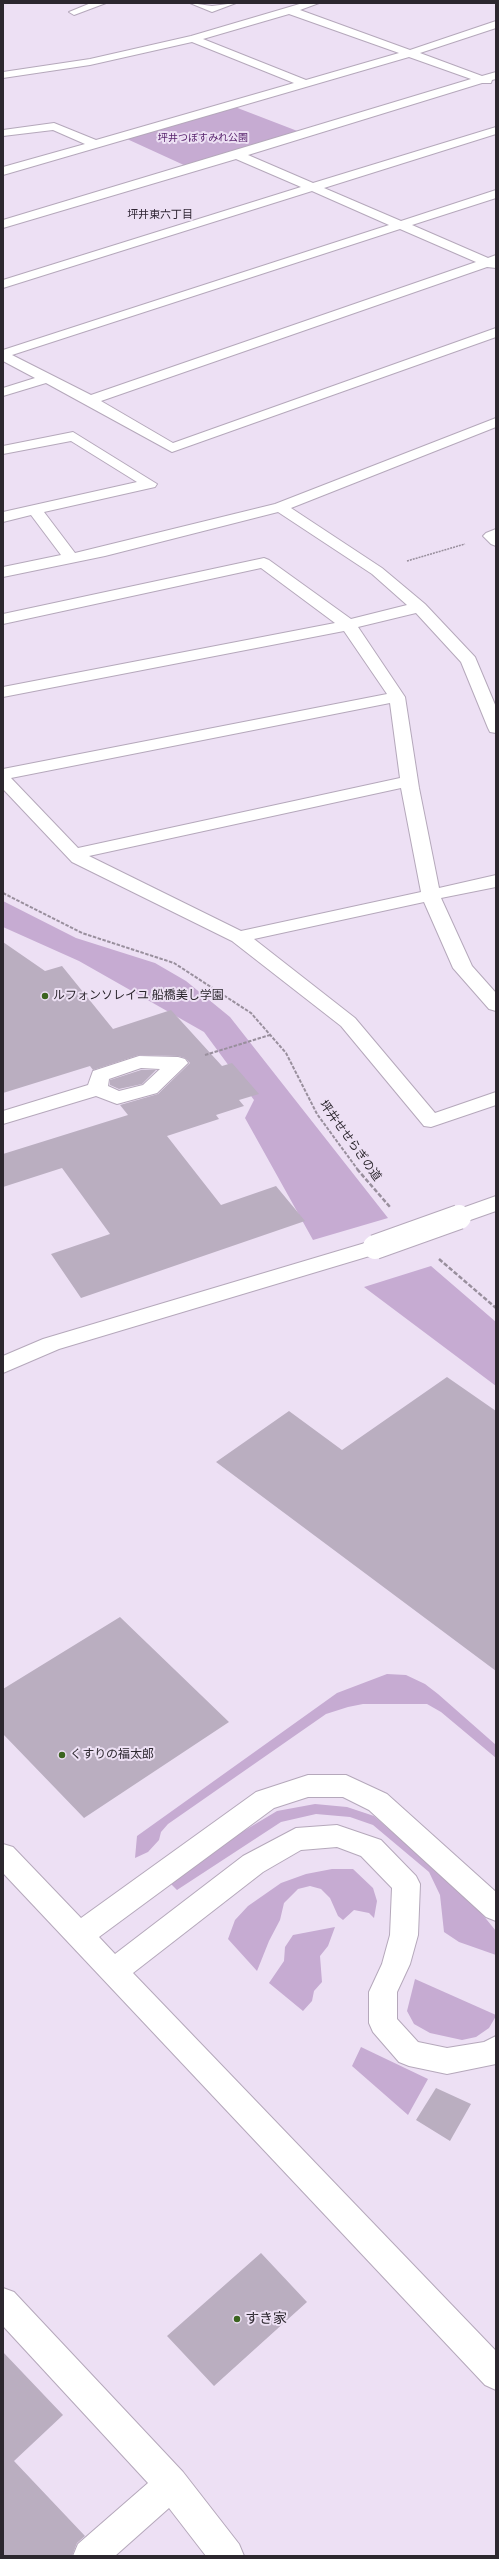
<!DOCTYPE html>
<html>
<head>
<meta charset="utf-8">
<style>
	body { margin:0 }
	#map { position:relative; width:499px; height:2559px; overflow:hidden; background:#ede0f4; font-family:Signika,sans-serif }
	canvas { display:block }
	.frame { position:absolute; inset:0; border:4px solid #2c272e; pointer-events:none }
</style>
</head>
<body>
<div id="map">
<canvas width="499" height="2559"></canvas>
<div class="frame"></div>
</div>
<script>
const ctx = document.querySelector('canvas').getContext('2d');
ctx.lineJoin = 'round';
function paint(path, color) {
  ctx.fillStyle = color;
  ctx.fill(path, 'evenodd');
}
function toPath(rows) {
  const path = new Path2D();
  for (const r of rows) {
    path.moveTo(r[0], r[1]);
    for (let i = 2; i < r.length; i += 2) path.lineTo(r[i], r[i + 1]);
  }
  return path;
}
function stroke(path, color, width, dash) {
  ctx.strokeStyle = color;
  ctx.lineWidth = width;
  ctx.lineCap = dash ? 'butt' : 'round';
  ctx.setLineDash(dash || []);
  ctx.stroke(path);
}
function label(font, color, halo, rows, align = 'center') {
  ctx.font = font + ' Signika,"Noto Sans JP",sans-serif';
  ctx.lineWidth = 4;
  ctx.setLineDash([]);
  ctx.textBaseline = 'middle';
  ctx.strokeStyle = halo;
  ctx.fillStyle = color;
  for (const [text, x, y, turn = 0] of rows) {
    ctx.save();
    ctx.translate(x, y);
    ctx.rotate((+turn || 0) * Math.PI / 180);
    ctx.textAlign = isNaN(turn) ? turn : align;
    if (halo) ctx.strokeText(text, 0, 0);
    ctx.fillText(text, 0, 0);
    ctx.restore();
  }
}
const green = toPath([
	[235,107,300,132,186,166,127,139],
	[3,901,76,938,155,963,186,981,230,1017,388,1218,313,1240,245,1118,254,1100,204,1032,79,961,3,927],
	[431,1266,496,1322,496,1386,364,1287],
	[387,1674,406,1675,425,1684,438,1694,496,1745,496,1758,441,1712,427,1704,363,1704,348,1707,326,1714,168,1824,161,1832,159,1840,148,1852,135,1858,137,1836,337,1693],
	[315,1804,347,1807,374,1816,471,1901,487,1920,496,1931,496,1955,459,1942,444,1932,440,1895,429,1872,373,1825,350,1817,316,1814,281,1822,177,1890,168,1881,172,1874,277,1811],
	[332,1869,353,1869,373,1888,377,1901,374,1918,369,1913,354,1910,343,1920,338,1916,330,1898,321,1889,310,1886,298,1889,284,1903,280,1920,269,1941,257,1971,228,1939,235,1920,248,1906,281,1883,306,1874],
	[335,1927,328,1946,320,1956,322,1982,314,1991,312,2001,303,2011,269,1983,284,1961,285,1947,293,1935],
	[415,1979,496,2015,496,2016,489,2028,476,2037,462,2040,430,2033,414,2024,407,2011],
	[361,2047,428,2079,408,2115,352,2066]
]);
const building = toPath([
	[3,942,45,971,62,966,113,1029,171,1010,222,1066,232,1063,259,1094,239,1100,244,1106,216,1115,219,1119,167,1136,221,1205,276,1186,305,1221,81,1298,51,1254,110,1234,62,1168,3,1187,3,1154,128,1115,120,1105,158,1094,190,1063,185,1058,178,1056,139,1055,93,1070,90,1066,3,1093],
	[141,1070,156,1070,142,1084,119,1089,110,1085,110,1080],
	[447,1377,496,1411,496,1671,216,1462,289,1411,342,1450],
	[120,1617,229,1722,84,1818,3,1734,3,1689],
	[436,2088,471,2104,450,2141,416,2120],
	[261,2253,307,2302,214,2386,167,2336],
	[3,2352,63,2415,14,2461,85,2536,77,2543,72,2556,3,2556]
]);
const pathFar2 = toPath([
	[407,561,465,544]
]);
const pathFar1 = toPath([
	[3,893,82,933,174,963,251,1013,286,1053,317,1114,358,1170],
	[205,1055,270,1035]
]);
const path = toPath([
	[357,1169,390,1207],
	[439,1259,496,1308]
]);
const minor = toPath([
	[91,3,106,3,74,15,69,12,91,3],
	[190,3,212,6,236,3,212,12,190,3],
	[303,3,319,3,300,10,410,50,496,21,496,28,420,53,482,76,496,72,496,79,492,80,491,83,482,83,248,155,313,183,496,127,496,134,324,188,401,221,496,190,496,198,412,225,488,258,496,255,496,268,487,267,101,401,173,443,496,328,496,337,172,452,46,383,3,396,3,388,35,378,3,361,3,350,389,225,312,191,3,288,3,280,301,187,236,159,3,228,3,220,471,79,409,57,3,175,3,167,85,144,53,130,3,136,3,130,54,123,96,140,294,83,192,42,90,65,3,78,3,72,90,59,191,36,303,3],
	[289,14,399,53,306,80,203,39,289,14],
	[400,229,476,262,91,395,12,355,400,229],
	[496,418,496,427,291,508,382,568,425,604,475,657,496,707,496,733,490,732,488,728,461,662,416,613,358,627,405,697,419,788,439,888,496,875,496,887,441,898,472,966,496,993,496,1011,489,1009,453,968,424,902,254,939,355,1018,435,1113,496,1092,496,1105,431,1127,424,1126,341,1026,232,941,72,862,3,789,3,769,387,694,344,631,3,697,3,687,335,623,261,568,3,624,3,614,264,558,269,560,351,619,407,605,372,574,278,512,105,556,3,577,3,567,61,555,31,515,3,522,3,512,137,482,71,441,3,454,3,446,73,432,157,484,155,487,44,512,75,553,275,504,496,418],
	[390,703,400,778,78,848,11,778,390,703],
	[401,788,421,892,241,931,89,856,401,788],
	[496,529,496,546,491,544,483,536,486,533,496,529],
	[139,1056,178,1057,185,1059,188,1063,157,1093,117,1104,96,1096,3,1124,3,1111,88,1085,93,1071,139,1056],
	[141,1068,160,1069,143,1085,119,1091,108,1086,109,1079,141,1068],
	[496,1196,496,1211,459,1224,451,1222,448,1217,451,1212,496,1196],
	[375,1240,383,1242,386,1247,383,1252,59,1349,3,1373,3,1356,43,1339,375,1240],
	[308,1775,346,1775,387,1794,496,1892,496,1921,486,1917,369,1810,343,1797,308,1797,274,1808,99,1937,115,1954,243,1856,296,1828,337,1825,381,1840,416,1876,420,1884,418,1935,410,1964,397,1992,397,2019,418,2042,447,2048,484,2042,496,2036,496,2064,447,2074,409,2066,399,2062,373,2032,369,2023,369,1992,382,1964,390,1935,392,1888,361,1856,337,1847,301,1850,263,1872,133,1973,496,2351,496,2390,485,2385,3,1873,3,1844,13,1847,81,1918,256,1792,308,1775],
	[3,2288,14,2292,183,2472,239,2544,244,2556,206,2556,169,2508,115,2556,73,2556,78,2544,148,2483,3,2326,3,2288]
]);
const minorBridge = toPath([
	[375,1247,459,1217]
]);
const markers = [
	[45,996,4,"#3b641f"],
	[62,1755,4,"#3b641f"],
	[237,2319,4,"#3b641f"]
];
const farParknames = [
	["坪井つぼすみれ公園",203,138]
];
const farNeighbourhoodnames = [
	["坪井東六丁目",160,215]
];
const poiNames = [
	["ルフォンソレイユ 船橋美し学園",53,996],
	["くすりの福太郎",70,1755]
];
const streetNames = [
	["坪井せせらぎの道",350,1141,54]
];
const nearPoinames = [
	["すき家",245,2319]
];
paint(green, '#c6abd2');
paint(building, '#baaec0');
stroke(minor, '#b5a8bb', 2);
stroke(pathFar2, '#998f9d', 1.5, [2, 1]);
stroke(pathFar1, '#998f9d', 2, [3.5, 1.5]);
stroke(path, '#998f9d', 2.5, [4.5, 2]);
paint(minor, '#fff');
stroke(minorBridge, '#b5a8bb', 26, []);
stroke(minorBridge, '#fff', 24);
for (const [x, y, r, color] of markers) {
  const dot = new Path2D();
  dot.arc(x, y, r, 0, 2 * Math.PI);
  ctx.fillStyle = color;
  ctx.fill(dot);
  stroke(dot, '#ede0f4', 1.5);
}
label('10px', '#58236d', '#ede0f4', farParknames);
label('11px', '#302634', '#ede0f4', farNeighbourhoodnames);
label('12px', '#2c272e', '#ede0f4', poiNames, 'left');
label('12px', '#2c272e', '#ede0f4', streetNames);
label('14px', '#2c272e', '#ede0f4', nearPoinames, 'left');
</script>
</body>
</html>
